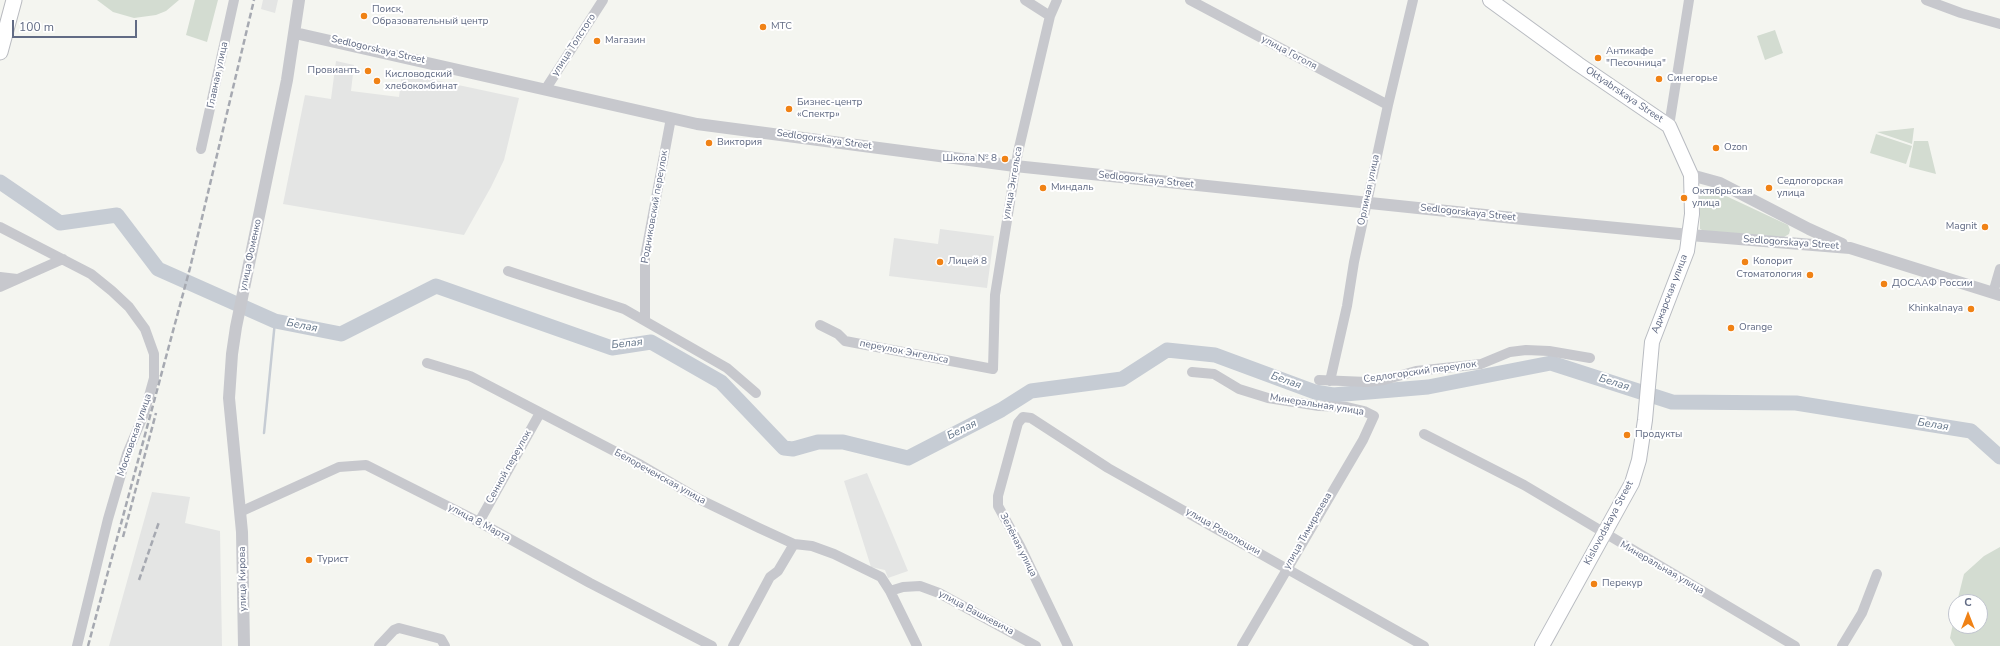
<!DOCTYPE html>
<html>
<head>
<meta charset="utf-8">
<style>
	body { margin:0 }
	#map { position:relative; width:2000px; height:646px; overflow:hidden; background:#f4f5f0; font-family:"Nunito Sans",sans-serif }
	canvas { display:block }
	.north { position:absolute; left:1948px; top:594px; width:40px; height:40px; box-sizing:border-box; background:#fff; border:1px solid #c0c4ce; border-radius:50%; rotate:0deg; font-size:11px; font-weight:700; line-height:16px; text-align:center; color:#616b84 }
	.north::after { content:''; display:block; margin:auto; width:14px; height:18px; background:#f08215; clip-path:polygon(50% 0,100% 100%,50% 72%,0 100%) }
	.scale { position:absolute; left:12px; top:20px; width:125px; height:18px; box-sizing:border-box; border:2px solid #616b84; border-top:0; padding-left:5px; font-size:12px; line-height:14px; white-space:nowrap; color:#616b84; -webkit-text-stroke:3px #fff; paint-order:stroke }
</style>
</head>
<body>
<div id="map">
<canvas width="2000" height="646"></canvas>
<div class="north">С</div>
<div class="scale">100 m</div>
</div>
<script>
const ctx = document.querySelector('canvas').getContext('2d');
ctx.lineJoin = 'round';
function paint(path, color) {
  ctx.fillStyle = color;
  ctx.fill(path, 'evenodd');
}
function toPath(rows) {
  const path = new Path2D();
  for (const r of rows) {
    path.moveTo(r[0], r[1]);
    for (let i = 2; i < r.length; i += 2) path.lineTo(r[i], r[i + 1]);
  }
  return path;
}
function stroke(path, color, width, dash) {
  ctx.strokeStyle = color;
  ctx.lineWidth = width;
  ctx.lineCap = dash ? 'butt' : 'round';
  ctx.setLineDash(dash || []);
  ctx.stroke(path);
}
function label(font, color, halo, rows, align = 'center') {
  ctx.font = font + ' "Nunito Sans",sans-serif';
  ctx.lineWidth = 4;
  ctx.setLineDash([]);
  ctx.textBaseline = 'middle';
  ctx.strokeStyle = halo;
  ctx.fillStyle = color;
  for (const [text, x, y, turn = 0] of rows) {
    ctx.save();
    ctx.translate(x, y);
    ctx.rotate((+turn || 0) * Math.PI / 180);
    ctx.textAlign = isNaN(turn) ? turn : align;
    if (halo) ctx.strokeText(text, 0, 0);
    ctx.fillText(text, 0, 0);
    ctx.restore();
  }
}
const built = toPath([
	[263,0,278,0,275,13,261,9],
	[336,61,354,65,351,91,399,97,402,73,519,98,504,160,491,187,464,235,283,204,305,95,331,99],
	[940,229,994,236,987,288,889,276,894,238,938,244],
	[867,473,908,571,888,578,885,570,871,567,844,481],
	[152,492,190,497,185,523,220,531,222,646,109,646]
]);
const green = toPath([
	[97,0,179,0,166,11,156,15,134,18,113,12],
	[195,0,218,0,207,42,186,35],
	[1775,30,1783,53,1765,60,1757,36],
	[1914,128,1912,144,1877,132],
	[1876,134,1912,146,1906,164,1870,153],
	[1914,141,1928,141,1936,174,1909,167],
	[1709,188,1788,225,1790,230,1789,234,1784,237,1704,231,1700,229,1700,194,1703,189],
	[2000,547,2000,646,1955,646,1950,638,1956,609,1956,626,1980,626,1980,602,1957,602,1964,574,1984,556]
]);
const stream = toPath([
	[264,433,275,321]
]);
const river = toPath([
	[0,182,60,223,117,215,158,269,275,321,341,334,436,286,612,348,651,342,721,382,784,448,793,449,818,442,843,442,908,458,1001,410,1031,391,1122,379,1167,350,1215,355,1315,392,1333,395,1428,387,1551,363,1672,402,1796,403,1971,431,2000,457]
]);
const minor = toPath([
	[1025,0,1050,16],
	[1190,0,1388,105],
	[1926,0,1961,13,2000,24],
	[545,90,603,0],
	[1669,126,1689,0],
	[201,149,234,0],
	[0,227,91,274,112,291,129,307,145,329,154,354,154,378,144,414,127,454,108,519,77,646],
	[508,271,624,309,727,368,756,393],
	[0,277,17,279],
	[0,287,63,259],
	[1993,293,2000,269],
	[645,320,645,257,671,118],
	[820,325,838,334,845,341,993,369,995,295,1018,152,1050,16,1057,0],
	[427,363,470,376,641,465,701,500,759,528,794,544,812,546,834,554,881,577,890,591,917,646],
	[1192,372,1214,374,1239,389,1268,398,1319,406,1347,407,1364,411,1374,416,1363,440,1242,646],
	[1319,380,1367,382,1384,380,1416,371,1481,364,1510,352,1526,350,1549,351,1590,358],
	[1330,381,1347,306,1354,262,1388,105,1413,0],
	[1424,434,1524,485,1795,646],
	[240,512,339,467,366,465,479,522,590,583,712,646],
	[479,522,540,413],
	[890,591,903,587,920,586,939,593,1036,646],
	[379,646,394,630,399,628,441,639,445,646],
	[733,646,770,577,778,571,794,544],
	[1068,646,1020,546,998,506,998,496,1018,423,1023,417,1031,418,1108,468,1424,646],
	[1842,646,1862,613,1877,574]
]);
const tertiary = toPath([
	[295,33,697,124,1015,166,1533,220,1690,235,1850,248,2000,295],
	[1691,175,1720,183,1809,229,1842,244],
	[244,646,242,532,229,398,232,354,236,327,287,80,299,0]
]);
const secondary = toPath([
	[1490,0,1578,64,1669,126,1691,175,1692,214,1687,251,1652,342,1645,420,1639,460,1632,483,1542,646]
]);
const primary = toPath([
	[0,52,14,0]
]);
const rail = toPath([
	[123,537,156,413],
	[139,580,159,522],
	[88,646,190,268,254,0]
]);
const markers = [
	[364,16,4,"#f08215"],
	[763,27,4,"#f08215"],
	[597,41,4,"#f08215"],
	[1598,58,4,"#f08215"],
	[368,71,4,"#f08215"],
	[1659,79,4,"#f08215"],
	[377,81,4,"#f08215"],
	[789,109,4,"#f08215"],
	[709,143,4,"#f08215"],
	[1716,148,4,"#f08215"],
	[1005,159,4,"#f08215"],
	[1043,188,4,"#f08215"],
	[1769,188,4,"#f08215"],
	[1684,198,4,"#f08215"],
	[1985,227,4,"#f08215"],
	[940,262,4,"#f08215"],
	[1745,262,4,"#f08215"],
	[1810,275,4,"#f08215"],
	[1884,284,4,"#f08215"],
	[1971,309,4,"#f08215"],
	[1731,328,4,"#f08215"],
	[1627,435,4,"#f08215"],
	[309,560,4,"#f08215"],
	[1594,584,4,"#f08215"]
];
const poiNames = [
	["Поиск,",372,10],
	["Образовательный центр",372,22],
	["МТС",771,27],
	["Магазин",605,41],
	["Антикафе",1606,52],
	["\"Песочница\"",1606,64],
	["Провиантъ",360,71,"right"],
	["Кисловодский",385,75],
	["хлебокомбинат",385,87],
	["Синегорье",1667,79],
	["Бизнес-центр",797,103],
	["«Спектр»",797,115],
	["Виктория",717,143],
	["Ozon",1724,148],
	["Школа № 8",997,159,"right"],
	["Седлогорская",1777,182],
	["улица",1777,194],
	["Миндаль",1051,188],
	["Октябрьская",1692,192],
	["улица",1692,204],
	["Magnit",1977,227,"right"],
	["Лицей 8",948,262],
	["Колорит",1753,262],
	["Стоматология",1802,275,"right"],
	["ДОСААФ России",1892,284],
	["Khinkalnaya",1963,309,"right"],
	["Orange",1739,328],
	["Продукты",1635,435],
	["Турист",317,560],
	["Перекур",1602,584]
];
const streetNames = [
	["улица Толстого",574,45,-57],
	["Sedlogorskaya Street",378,50,13],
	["улица Гоголя",1289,53,28],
	["Главная улица",218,75,-78],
	["Oktyabrskaya Street",1624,95,34],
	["Sedlogorskaya Street",824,140,8],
	["Sedlogorskaya Street",1146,180,6],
	["улица Энгельса",1013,183,-80],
	["Орлиная улица",1369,190,-78],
	["Родниковский переулок",655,207,-80],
	["Sedlogorskaya Street",1468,213,6],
	["Sedlogorskaya Street",1791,243,4],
	["улица Фоменко",251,255,-78],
	["Аджарская улица",1670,294,-69],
	["переулок Энгельса",904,352,11],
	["Седлогорский переулок",1420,372,-8],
	["Минеральная улица",1317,405,9],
	["Московская улица",135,435,-71],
	["Сенной переулок",509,467,-61],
	["Белореченская улица",660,477,29],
	["улица 8 Марта",479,523,28],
	["Kislovodskaya Street",1609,523,-62],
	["улица Тимирязева",1308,531,-60],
	["улица Революции",1223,532,30],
	["Зелёная улица",1018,545,63],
	["Минеральная улица",1662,568,30],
	["улица Кирова",243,579,-91],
	["улица Вашкевича",976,613,28]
];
const waterNames = [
	["Белая",302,326,11],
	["Белая",627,344,-6],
	["Белая",1286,381,20],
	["Белая",1614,383,18],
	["Белая",1933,425,9],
	["Белая",962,430,-27]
];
paint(built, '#e4e5e4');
paint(green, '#d3dcd1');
stroke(stream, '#c6ccd4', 2.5);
stroke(river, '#c6ccd4', 15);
stroke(secondary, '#b8bbc1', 16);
stroke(primary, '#b9bbc0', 17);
stroke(minor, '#c7c8cd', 10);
stroke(tertiary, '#c7c8cd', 12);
stroke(secondary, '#fff', 14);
stroke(primary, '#fff', 15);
stroke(rail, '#a6a9b1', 2.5, [6, 3]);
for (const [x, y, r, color] of markers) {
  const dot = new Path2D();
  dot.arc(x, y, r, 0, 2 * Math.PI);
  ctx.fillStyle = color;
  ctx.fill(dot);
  stroke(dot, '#fff', 1.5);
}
label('10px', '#616b84', '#fff', poiNames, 'left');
label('10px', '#616b84', '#fff', streetNames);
label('italic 11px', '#627488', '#fff', waterNames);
</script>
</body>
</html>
